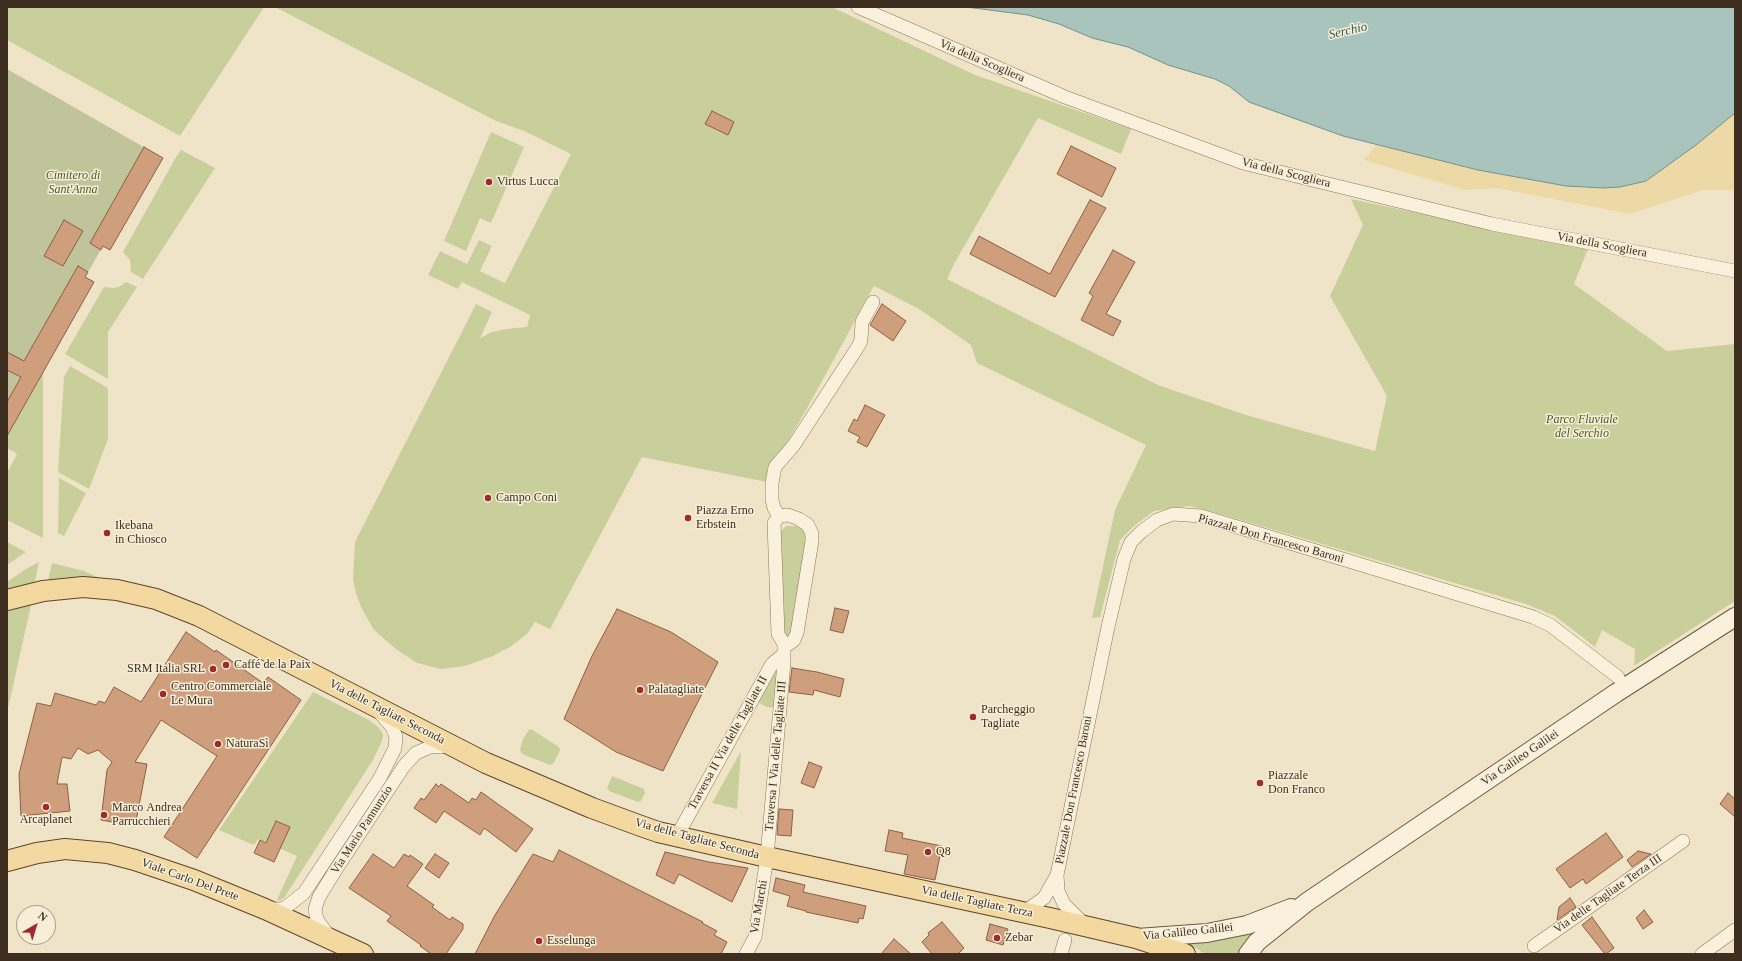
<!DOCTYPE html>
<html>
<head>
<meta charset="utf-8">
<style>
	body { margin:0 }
	#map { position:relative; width:1742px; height:961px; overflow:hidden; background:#f0e4c8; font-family:Georgia,serif }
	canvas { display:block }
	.frame { position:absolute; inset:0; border:8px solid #3d2e20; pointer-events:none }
	.north { position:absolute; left:16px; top:905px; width:40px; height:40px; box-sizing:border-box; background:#f7eed8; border:1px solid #ada18e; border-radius:50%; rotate:38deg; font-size:11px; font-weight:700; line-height:16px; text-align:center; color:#3d2e20 }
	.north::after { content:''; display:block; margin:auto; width:14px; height:18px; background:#9e2a2b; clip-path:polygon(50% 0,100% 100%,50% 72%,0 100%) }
</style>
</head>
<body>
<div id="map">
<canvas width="1742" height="961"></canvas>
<div class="frame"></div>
<div class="north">N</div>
</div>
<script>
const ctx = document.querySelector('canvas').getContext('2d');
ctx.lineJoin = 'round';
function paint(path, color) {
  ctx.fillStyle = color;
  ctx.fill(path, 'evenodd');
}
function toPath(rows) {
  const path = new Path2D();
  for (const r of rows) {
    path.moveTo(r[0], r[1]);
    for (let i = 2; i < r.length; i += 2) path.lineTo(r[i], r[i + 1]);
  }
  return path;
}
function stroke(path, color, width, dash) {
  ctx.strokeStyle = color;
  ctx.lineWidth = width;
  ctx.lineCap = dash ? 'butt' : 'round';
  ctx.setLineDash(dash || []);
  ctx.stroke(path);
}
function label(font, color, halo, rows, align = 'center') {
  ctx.font = font + ' Georgia,serif';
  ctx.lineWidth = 3;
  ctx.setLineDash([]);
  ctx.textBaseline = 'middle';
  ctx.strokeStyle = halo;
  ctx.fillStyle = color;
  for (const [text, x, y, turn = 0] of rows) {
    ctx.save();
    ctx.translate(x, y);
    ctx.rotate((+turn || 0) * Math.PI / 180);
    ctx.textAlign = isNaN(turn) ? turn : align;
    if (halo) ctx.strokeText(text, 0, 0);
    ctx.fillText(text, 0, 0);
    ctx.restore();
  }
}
const green = toPath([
	[7,7,264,7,180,136,7,40],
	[275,7,832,7,975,75,1131,129,1121,154,1038,118,954,264,947,279,1158,385,1246,415,1375,451,1387,396,1330,296,1363,225,1351,199,1588,249,1574,284,1667,351,1735,344,1735,601,1634,666,1635,649,1602,630,1595,647,1555,616,1526,604,1210,511,1189,506,1154,511,1134,526,1120,540,1100,617,1092,618,1115,510,1146,445,977,363,971,345,919,309,874,286,810,403,784,448,767,468,767,482,642,457,550,629,535,622,527,634,510,647,493,656,465,666,441,669,417,663,396,649,374,630,361,607,356,593,353,579,355,542,476,304,492,312,480,338,492,332,506,329,527,327,530,315,462,282,458,289,428,275,440,251,467,264,479,240,492,246,480,271,505,283,571,154,524,131,496,121],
	[491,132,524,147,491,223,480,218,466,251,444,241],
	[181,150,215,168,143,279,131,272,130,260,123,252,176,157],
	[126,282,137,287,108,332,108,379,65,354,104,287,113,288,119,287],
	[70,366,108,388,108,439,89,489,58,472,64,377],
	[43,372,43,538,7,520,7,473,17,454,7,448,7,436],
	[59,478,86,493,64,536,58,533],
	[786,526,797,526,804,528,807,535,791,634,788,636,782,633,780,537,781,531],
	[7,542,26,552,7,565],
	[39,562,34,586,7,594,7,582,26,569],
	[52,563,84,571,104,580,47,585],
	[31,605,7,713,7,611],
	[780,666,777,708,767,707,757,702,777,668],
	[313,692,369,720,378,727,383,734,382,741,373,760,284,898,276,902,297,856,258,839,254,845,219,830],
	[531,729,559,747,560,750,554,763,550,765,522,754,520,750,523,739,529,730],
	[741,751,737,809,712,803],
	[612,776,644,789,645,793,641,801,638,802,609,791,607,788],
	[1259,930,1239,954,1205,954,1188,943]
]);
const sand = toPath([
	[1735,113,1735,190,1703,190,1630,214,1497,188,1465,190,1364,160,1376,145,1478,170,1566,186,1582,188,1620,187,1646,181,1696,145]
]);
const cemetery = toPath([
	[7,69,163,158,110,250,103,246,88,272,85,277,94,282,7,436]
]);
const water = toPath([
	[966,7,1735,7,1735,113,1696,145,1646,181,1620,187,1603,188,1566,186,1478,170,1343,136,1249,102,1229,86,1215,79,1168,65,1128,47,1092,38,1059,24,1028,15,966,7]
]);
const building = toPath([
	[712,111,734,122,728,135,705,124,712,111],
	[1071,146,1116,168,1102,197,1057,174,1071,146],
	[144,147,163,158,110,250,103,246,101,250,90,243,144,147],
	[1090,200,1106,208,1055,297,970,254,979,236,1050,274,1090,200],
	[64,220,83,231,63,266,44,256,64,220],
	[1113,250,1135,262,1106,314,1121,321,1113,336,1081,320,1093,296,1089,293,1113,250],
	[78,266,88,272,85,277,94,282,7,436,7,402,21,377,7,370,7,352,24,361,78,266],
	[882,304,906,321,893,341,870,325,882,304],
	[865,405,885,415,867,447,857,442,860,437,848,431,854,419,857,421,865,405],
	[835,608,849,611,843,633,830,630,835,608],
	[617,609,671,632,718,662,663,771,616,752,564,719,592,656,617,609],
	[186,632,215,652,216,650,263,683,268,677,301,700,197,858,164,837,217,756,161,720,135,762,147,764,135,826,101,820,107,770,112,762,98,750,88,754,78,748,71,759,62,757,57,784,67,784,70,811,21,816,19,774,37,703,51,706,55,693,96,705,99,701,105,703,114,687,141,702,186,632],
	[792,668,817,672,844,679,840,697,814,690,813,695,789,692,792,668],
	[809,762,822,767,814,788,801,783,809,762],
	[436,784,439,787,441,784,469,803,472,798,476,800,481,792,533,829,516,852,484,828,480,835,444,811,436,823,414,808,421,798,424,800,436,784],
	[1728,793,1735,799,1735,817,1720,804,1728,793],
	[779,809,793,810,791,836,777,835,779,809],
	[276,821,290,827,274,862,254,853,260,840,266,843,276,821],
	[889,830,903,833,902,838,942,846,935,880,904,874,908,855,885,851,889,830],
	[1606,833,1623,857,1586,884,1583,879,1570,888,1556,869,1606,833],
	[559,850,703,922,702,923,717,931,714,935,727,942,721,954,475,954,495,915,533,854,553,862,559,850],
	[1638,851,1651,854,1632,867,1627,860,1638,851],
	[665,852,709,862,748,868,732,902,679,874,674,884,656,875,665,852],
	[373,854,394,868,404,854,409,857,410,855,423,864,407,886,434,905,432,907,450,920,452,917,463,924,463,929,446,954,431,954,420,946,421,945,387,921,391,916,349,888,373,854],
	[435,854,449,863,439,878,425,868,435,854],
	[776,878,805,885,803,892,866,906,863,919,859,918,858,923,806,912,806,911,787,906,790,896,773,891,776,878],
	[1570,898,1576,907,1557,920,1559,907,1570,898],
	[1644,910,1653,922,1643,929,1636,918,1644,910],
	[1592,917,1614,948,1606,954,1605,954,1582,925,1592,917],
	[942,922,964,948,958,954,932,954,922,942,929,935,928,933,942,922],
	[990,924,1008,929,1003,945,986,940,990,924],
	[894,939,911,954,881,954,894,939]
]);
const minor = toPath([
	[858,7,1065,97,1243,163,1492,224,1735,271],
	[779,516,774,508,772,500,772,483,775,467,794,445,859,345,861,340,862,322,873,302],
	[779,516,774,523,778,634,784,644],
	[677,836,772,664,784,654],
	[1057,875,1058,891,1064,904,1085,925],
	[268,909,281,909,286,907,304,893,380,778,395,748,396,737,392,727,378,711],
	[1024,912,1044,898,1057,875,1108,627,1124,559,1131,542,1141,532,1157,520,1173,514,1201,516,1533,617,1550,625,1618,677],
	[329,936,317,920,315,909,319,897,335,871,404,766,416,753,430,747,449,746],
	[1534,946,1683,841],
	[746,954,755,937,767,857,784,662,784,644,789,644,794,640,797,633,812,541,812,534,808,525,799,519,788,515,779,516],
	[1061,954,1065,940],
	[1702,954,1735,930]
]);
const secondary = toPath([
	[1137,938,1207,933,1247,925,1291,908],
	[1248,954,1257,942,1307,902,1616,693,1735,617]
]);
const primary = toPath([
	[7,600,43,591,83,587,117,590,156,599,199,616,486,763,592,808,641,826,658,832,767,857,1050,918,1136,938,1185,954],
	[7,861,37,853,65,849,108,853,135,860,194,880,265,909,363,954]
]);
const markers = [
	[489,182,4,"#9e2a2b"],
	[488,498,4,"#9e2a2b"],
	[688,518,4,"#9e2a2b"],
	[107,533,4,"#9e2a2b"],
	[226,665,4,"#9e2a2b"],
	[213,669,4,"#9e2a2b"],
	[640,690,4,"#9e2a2b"],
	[163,694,4,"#9e2a2b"],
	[973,717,4,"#9e2a2b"],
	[218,744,4,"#9e2a2b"],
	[1260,783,4,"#9e2a2b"],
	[46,807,4,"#9e2a2b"],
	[104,815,4,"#9e2a2b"],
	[928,852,4,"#9e2a2b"],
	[997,938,4,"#9e2a2b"],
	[539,941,4,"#9e2a2b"]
];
const streetNames = [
	["Via della Scogliera",982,61,23],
	["Via della Scogliera",1286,173,14],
	["Via della Scogliera",1602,245,11],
	["Piazzale Don Francesco Baroni",1271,539,16],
	["Via delle Tagliate Seconda",387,712,27],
	["Traversa II Via delle Tagliate II",728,743,-61],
	["Traversa I Via delle Tagliate III",776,756,-85],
	["Via Galileo Galilei",1520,758,-34],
	["Piazzale Don Francesco Baroni",1074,790,-79],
	["Via Mario Pannunzio",362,830,-57],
	["Via delle Tagliate Seconda",697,839,15],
	["Viale Carlo Del Prete",190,880,20],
	["Via delle Tagliate Terza III",1608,894,-35],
	["Via delle Tagliate Terza",977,902,12],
	["Via Marchi",759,907,-80],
	["Via Galileo Galilei",1188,932,-6]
];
const parkNames = [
	["Cimitero di",73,176],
	["Sant'Anna",73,190],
	["Parco Fluviale",1582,420],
	["del Serchio",1582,434]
];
const poiNames = [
	["Virtus Lucca",497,182],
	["Campo Coni",496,498],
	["Piazza Erno",696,511],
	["Erbstein",696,525],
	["Ikebana",115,526],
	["in Chiosco",115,540],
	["Caffé de la Paix",234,665],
	["SRM Italia SRL",205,669,"right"],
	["Centro Commerciale",171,687],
	["Le Mura",171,701],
	["Palatagliate",648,690],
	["Parcheggio",981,710],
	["Tagliate",981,724],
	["NaturaSì",226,744],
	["Piazzale",1268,776],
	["Don Franco",1268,790],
	["Marco Andrea",112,808],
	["Parrucchieri",112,822],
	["Arcaplanet",46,820,"center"],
	["Q8",936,852],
	["Zebar",1005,938],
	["Esselunga",547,941]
];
const waterNames = [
	["Serchio",1348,31,-13]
];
paint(green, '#c9cf9b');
paint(sand, '#ecd9a5');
paint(cemetery, '#bfc49a');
paint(water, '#a9c4bc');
stroke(water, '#6f938a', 1);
paint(building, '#cf9f7d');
stroke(building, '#8d5f41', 1);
stroke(minor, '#8d765c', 14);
stroke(secondary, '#6f573f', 20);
stroke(primary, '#5b4430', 22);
stroke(minor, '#faf1dc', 13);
stroke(secondary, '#faf1dc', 18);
stroke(primary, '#f3d9a0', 20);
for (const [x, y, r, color] of markers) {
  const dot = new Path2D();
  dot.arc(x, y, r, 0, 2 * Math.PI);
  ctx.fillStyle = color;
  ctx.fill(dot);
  stroke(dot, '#f7eed8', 1.5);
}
label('12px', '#3d2e20', '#f7eed8', streetNames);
label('italic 12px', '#4d5a26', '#f7eed8', parkNames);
label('12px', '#3d2e20', '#f7eed8', poiNames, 'left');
label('italic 13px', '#2f5d5a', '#f7eed8', waterNames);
</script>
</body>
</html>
